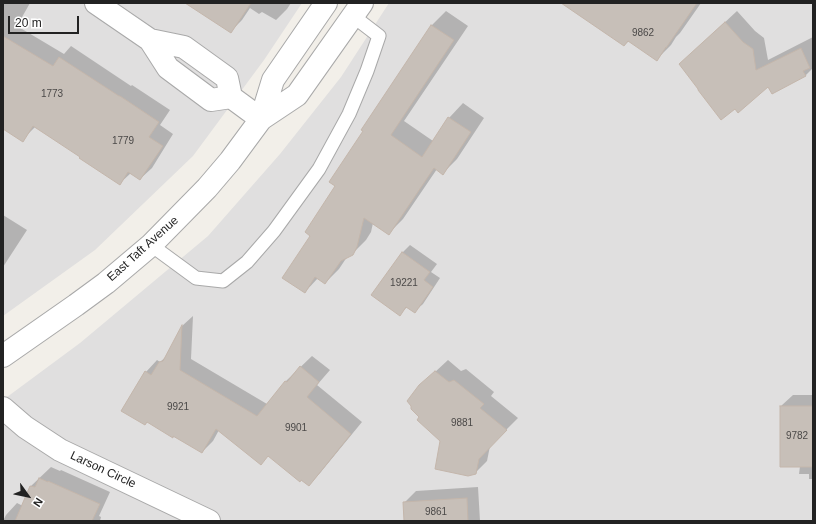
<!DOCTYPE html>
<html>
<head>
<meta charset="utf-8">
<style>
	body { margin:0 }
	#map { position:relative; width:816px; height:524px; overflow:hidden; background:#f2efe9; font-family:Arial,sans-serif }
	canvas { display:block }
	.frame { position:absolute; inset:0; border:4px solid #222; pointer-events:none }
	.north { position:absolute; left:8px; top:476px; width:40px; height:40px; -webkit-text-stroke:3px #fff; paint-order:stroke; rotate:123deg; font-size:11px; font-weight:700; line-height:16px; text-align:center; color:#222 }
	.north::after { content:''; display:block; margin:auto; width:14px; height:18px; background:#222; clip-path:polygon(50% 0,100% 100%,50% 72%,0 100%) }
	.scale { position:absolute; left:8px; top:16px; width:71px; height:18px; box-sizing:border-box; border:2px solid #222; border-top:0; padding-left:5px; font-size:12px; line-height:14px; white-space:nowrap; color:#222; -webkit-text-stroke:3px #fff; paint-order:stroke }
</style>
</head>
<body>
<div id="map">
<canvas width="816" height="524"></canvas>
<div class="frame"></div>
<div class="north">N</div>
<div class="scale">20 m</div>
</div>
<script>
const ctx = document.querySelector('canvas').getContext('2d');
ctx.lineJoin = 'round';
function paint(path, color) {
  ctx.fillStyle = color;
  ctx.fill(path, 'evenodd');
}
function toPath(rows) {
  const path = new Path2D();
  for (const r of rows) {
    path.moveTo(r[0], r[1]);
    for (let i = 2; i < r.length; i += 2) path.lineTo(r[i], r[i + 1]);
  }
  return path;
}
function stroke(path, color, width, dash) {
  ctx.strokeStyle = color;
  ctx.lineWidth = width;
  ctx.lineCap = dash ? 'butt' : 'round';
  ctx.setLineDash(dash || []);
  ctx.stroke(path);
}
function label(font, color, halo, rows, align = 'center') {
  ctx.font = font + ' Arial,sans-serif';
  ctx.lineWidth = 3;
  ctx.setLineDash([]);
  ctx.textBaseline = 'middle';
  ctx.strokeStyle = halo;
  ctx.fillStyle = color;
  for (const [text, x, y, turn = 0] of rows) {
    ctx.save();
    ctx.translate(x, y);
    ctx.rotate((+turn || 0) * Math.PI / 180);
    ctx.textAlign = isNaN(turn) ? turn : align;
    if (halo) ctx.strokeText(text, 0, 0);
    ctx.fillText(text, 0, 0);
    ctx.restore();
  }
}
const residential = toPath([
	[3,3,302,3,264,60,193,156,95,250,3,316],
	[389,3,813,3,813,521,3,521,3,400,80,343,208,236,280,154,341,77]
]);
const shadow = toPath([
	[3,3,30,3,17,26,64,54,71,46,131,86,132,85,170,110,160,125,173,134,152,168,140,179,131,173,120,183,36,126,22,140,3,96],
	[193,3,291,3,287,9,276,20,262,12,259,14,250,8,242,20,231,31],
	[563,3,701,3,680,33,676,37,671,45,657,59,629,41,624,45],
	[446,11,468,26,404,121,433,141,449,118,463,103,484,118,457,159,443,173,437,169,403,219,389,233,373,223,371,232,366,240,352,254,347,257,339,269,325,283,318,278,305,292,312,236,336,186,365,131,363,130,432,25],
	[737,11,755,31,764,38,768,60,813,37,813,68,805,76,769,86,692,53],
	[3,215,27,230,3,267],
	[410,245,437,264,431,272,440,278,423,304,415,311,408,306,400,314,402,253],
	[193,316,191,359,267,404,286,381,312,356,330,370,317,385,362,422,320,473,309,485,269,455,261,463,219,430,213,441,202,452,174,436,173,437,148,421,145,424,146,372,157,360,160,362,168,355,182,326],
	[448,360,461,371,466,369,494,392,491,396,518,418,490,446,487,461,475,473,441,440,421,416,420,386],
	[793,395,813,395,813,479,809,479,809,474,799,474,800,466,781,406],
	[51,467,60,471,61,470,110,492,99,516,101,517,100,521,3,521,6,515,17,503,23,506,31,486],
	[478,487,480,521,405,521,404,503,416,491]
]);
const building = toPath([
	[185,3,251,3,231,33,185,3],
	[561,3,697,3,666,48,666,47,657,61,628,41,624,46,561,3],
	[725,22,743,42,753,49,756,70,801,48,810,68,803,71,806,76,772,94,768,87,738,113,735,109,721,120,698,90,698,89,679,64,725,22],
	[431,25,454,40,391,135,422,157,448,117,471,132,443,175,434,168,389,235,364,218,357,247,353,255,341,261,325,284,315,277,305,293,282,278,310,236,305,232,335,186,329,182,363,131,361,130,431,25],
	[3,36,53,66,59,57,119,96,120,96,159,122,149,137,163,146,140,180,128,172,120,185,79,158,80,157,33,126,23,142,3,129,3,36],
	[402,252,430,272,424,280,433,287,415,313,406,307,400,316,371,295,402,252],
	[182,325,180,370,257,416,285,381,287,382,300,366,319,382,307,397,351,434,309,486,301,480,300,482,268,456,261,465,216,429,202,453,173,436,173,438,147,422,145,425,121,411,145,371,151,375,159,362,163,361,182,325],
	[435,371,449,382,454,380,484,404,480,408,507,430,479,459,476,474,468,476,435,469,440,441,417,420,419,417,411,409,411,406,407,401,419,385,435,371],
	[780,406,813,406,813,467,780,467,780,406],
	[39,478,48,482,48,481,100,504,92,521,15,521,30,486,35,487,39,478],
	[467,498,468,521,404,521,403,502,467,498]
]);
const service = toPath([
	[151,245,196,278,223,281,247,262,274,231,319,169,349,114,367,71,379,36,353,16]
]);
const minor = toPath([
	[96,3,150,40,184,47,227,78,231,97,261,119],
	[150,40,168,68,211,100,231,97],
	[3,408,25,427,60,450,209,521]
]);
const tertiary = toPath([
	[261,119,297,95,362,3],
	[3,356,76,305,106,283,151,245,207,188,230,161,261,119,273,80,326,3]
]);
const numberNames = [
	["9862",643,33],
	["1773",52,94],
	["1779",123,141],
	["19221",404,283],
	["9921",178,407],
	["9881",462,423],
	["9901",296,428],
	["9782",797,436],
	["9861",436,512]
];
const streetNames = [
	["East Taft Avenue",143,249,-42],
	["Larson Circle",103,470,25]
];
paint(residential, '#e0dfdf');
paint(shadow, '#0003');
paint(building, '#c7bfb8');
stroke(building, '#c4b6ab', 1);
stroke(service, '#a9a9a9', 15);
stroke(minor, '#a9a9a9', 24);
stroke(tertiary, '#a9a9a9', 24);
stroke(service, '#fff', 13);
stroke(minor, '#fff', 22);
stroke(tertiary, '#fff', 22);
label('10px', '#4b4948', null, numberNames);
label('12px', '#222', '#fff', streetNames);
</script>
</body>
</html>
